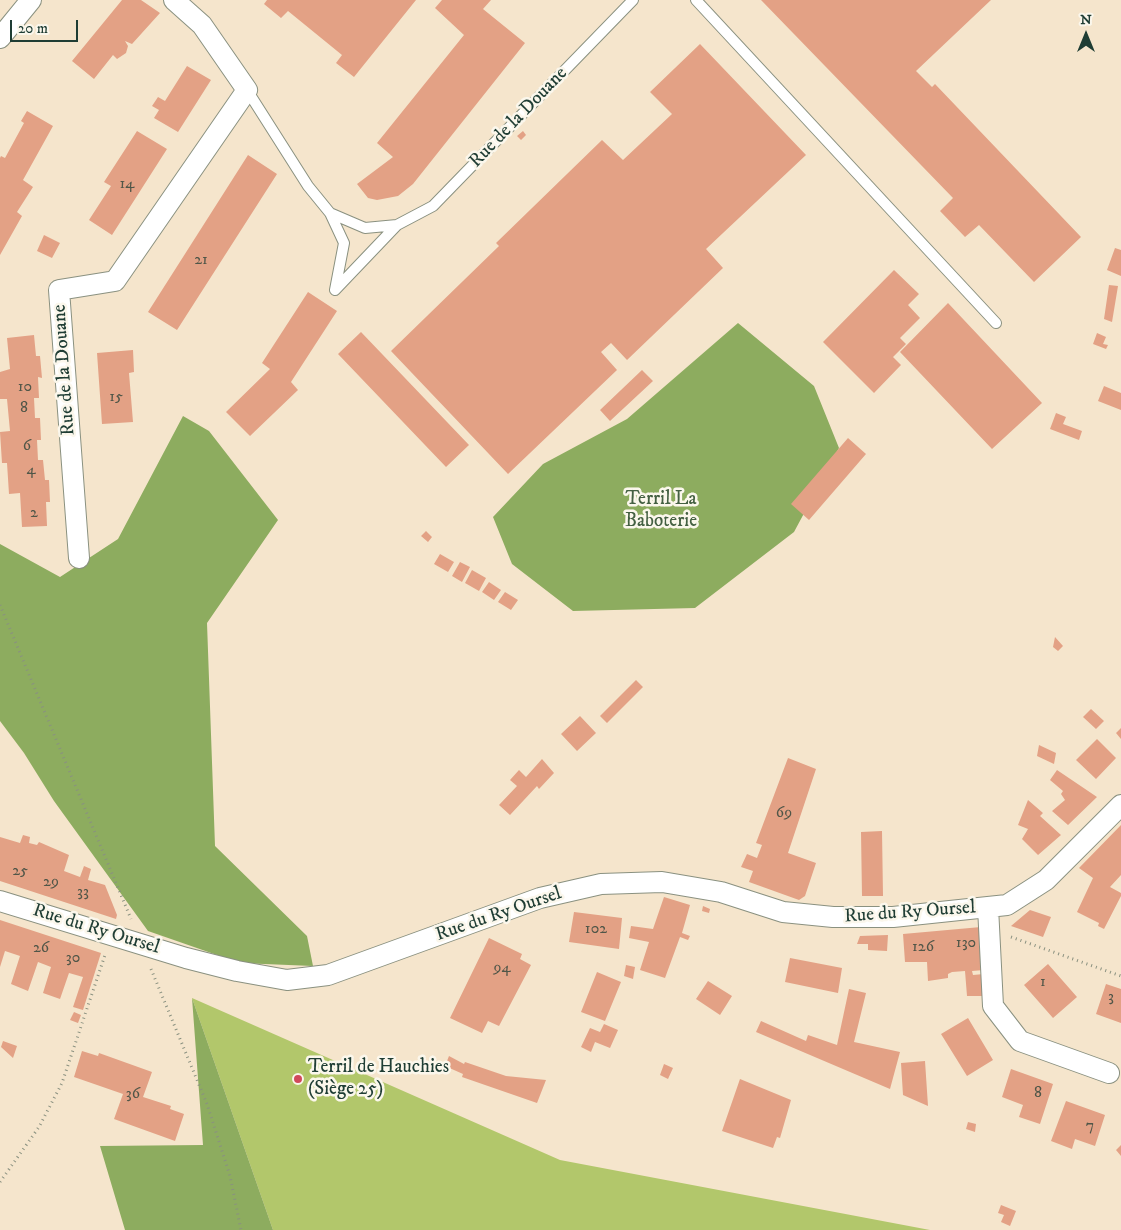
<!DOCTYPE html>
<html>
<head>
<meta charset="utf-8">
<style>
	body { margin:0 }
	#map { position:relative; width:1121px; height:1230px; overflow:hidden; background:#f5e5cc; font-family:"IM FELL DW Pica",serif }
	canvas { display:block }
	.north { position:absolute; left:1061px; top:10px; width:50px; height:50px; -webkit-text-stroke:4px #fbf7ec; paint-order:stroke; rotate:0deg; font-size:14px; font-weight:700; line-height:20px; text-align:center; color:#1f3d34 }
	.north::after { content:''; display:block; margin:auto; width:18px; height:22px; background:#1f3d34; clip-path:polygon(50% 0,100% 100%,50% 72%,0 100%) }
	.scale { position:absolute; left:10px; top:20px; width:68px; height:22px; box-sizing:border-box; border:2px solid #1f3d34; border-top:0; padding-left:6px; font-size:15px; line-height:18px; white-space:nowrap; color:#1f3d34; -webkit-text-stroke:4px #fbf7ec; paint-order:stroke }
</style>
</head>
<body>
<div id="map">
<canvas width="1121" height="1230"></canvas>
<div class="north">N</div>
<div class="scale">20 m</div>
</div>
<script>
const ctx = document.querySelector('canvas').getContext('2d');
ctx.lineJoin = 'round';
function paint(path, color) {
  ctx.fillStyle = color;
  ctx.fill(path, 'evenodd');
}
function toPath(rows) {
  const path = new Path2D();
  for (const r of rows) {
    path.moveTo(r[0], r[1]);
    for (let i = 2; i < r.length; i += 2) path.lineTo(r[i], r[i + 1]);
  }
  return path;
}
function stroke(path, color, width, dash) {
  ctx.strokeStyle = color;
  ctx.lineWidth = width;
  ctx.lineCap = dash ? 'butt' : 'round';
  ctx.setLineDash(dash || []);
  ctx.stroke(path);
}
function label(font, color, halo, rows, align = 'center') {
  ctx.font = font + ' "IM FELL DW Pica",serif';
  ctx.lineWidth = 5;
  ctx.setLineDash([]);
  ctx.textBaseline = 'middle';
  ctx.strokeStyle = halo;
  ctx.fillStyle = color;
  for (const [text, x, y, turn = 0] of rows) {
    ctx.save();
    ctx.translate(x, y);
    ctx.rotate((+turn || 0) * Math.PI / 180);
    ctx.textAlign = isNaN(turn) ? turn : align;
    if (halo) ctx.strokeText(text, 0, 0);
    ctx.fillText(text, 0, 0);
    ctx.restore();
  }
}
const green = toPath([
	[192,998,560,1160,930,1230,273,1230]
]);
const forest = toPath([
	[738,323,814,386,839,448,794,532,695,608,573,611,512,564,493,517,543,464,627,419],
	[183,416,209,431,278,520,207,623,215,846,307,936,313,966,240,963,148,931,54,801,24,753,0,721,0,544,60,577,118,539],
	[192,998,273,1230,125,1230,100,1146,203,1145]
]);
const building = toPath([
	[122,0,141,0,160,13,132,44,125,41,128,46,126,53,117,59,113,55,94,79,72,61],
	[267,0,416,0,354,77,336,63,342,55,288,11,281,18,264,4],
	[442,0,491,0,483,9,525,43,413,184,398,196,377,200,368,198,357,184,393,157,377,143,464,35,435,8],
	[761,0,991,0,916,71,932,87,935,84,1081,237,1034,282,979,225,965,237,940,211,953,198],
	[700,44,806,155,706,249,723,268,627,360,611,343,601,352,617,370,508,474,391,351,499,246,496,243,602,140,623,160,672,114,650,92],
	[187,66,211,80,178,132,154,118,159,110,152,106,158,97,165,101],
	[27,111,53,126,23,180,33,187,17,212,22,216,0,255,0,158,1,156,5,158,24,123,21,121],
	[137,131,167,149,112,235,89,220,111,186,104,182],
	[523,131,526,135,521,140,517,136],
	[248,155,277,174,177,330,148,312],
	[44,235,60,243,52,258,37,251],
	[1115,248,1121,250,1121,276,1107,270],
	[894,270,919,294,908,305,920,318,900,338,906,344,893,357,901,365,874,393,823,342],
	[1109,285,1118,286,1112,322,1104,319],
	[308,292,337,311,291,382,298,390,250,436,226,412,270,369,262,363],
	[948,303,1042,403,992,449,900,352],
	[361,332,469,445,446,467,338,354],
	[1097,333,1106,337,1103,344,1108,345,1106,349,1093,344],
	[34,335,36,356,40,356,42,378,38,377,39,398,34,398,35,418,40,418,41,440,37,440,38,460,43,460,45,480,49,480,50,502,46,502,47,526,22,527,20,493,9,494,7,463,2,463,0,432,10,431,7,399,0,399,0,372,10,369,7,338],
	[133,350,134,372,129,373,133,422,102,424,97,353],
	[642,370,653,381,610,421,600,410],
	[1104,386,1121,393,1121,410,1098,401],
	[1056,413,1066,417,1063,424,1082,431,1079,440,1050,429],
	[848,438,866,454,809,520,791,504],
	[426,531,432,537,428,542,421,536],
	[440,554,454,562,448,572,434,564],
	[460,562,470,567,462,582,452,576],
	[472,570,486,578,479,591,465,583],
	[489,582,501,590,494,600,482,592],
	[505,592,518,600,511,610,498,602],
	[1055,637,1063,646,1058,651,1053,647],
	[636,680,643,687,607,723,600,716],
	[1091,709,1104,721,1096,729,1083,717],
	[580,716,596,733,577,751,561,734],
	[1121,728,1121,739,1116,733],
	[1097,739,1116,758,1096,779,1076,760],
	[1039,745,1056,753,1054,764,1037,756],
	[788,758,816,769,788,853,816,863,805,896,799,900,749,882,753,871,741,867,747,854,757,858,762,845,756,843],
	[542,759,554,773,539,789,537,786,510,815,499,805,517,786,510,780,519,770,526,777],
	[1057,770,1097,797,1068,825,1052,811,1065,800,1061,794,1063,791,1050,780],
	[1028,800,1043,813,1040,816,1061,835,1038,855,1022,839,1028,829,1018,825],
	[1121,825,1121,875,1110,887,1121,893,1121,896,1104,929,1098,926,1099,923,1077,912,1093,878,1079,868],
	[882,831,883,896,862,896,861,832],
	[23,835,30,837,29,843,37,845,39,842,69,855,64,871,80,877,84,866,91,869,88,880,105,885,117,915,116,919,0,881,0,837,20,843],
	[664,897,690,905,682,933,690,936,688,940,680,937,665,978,640,970,649,942,629,938,631,926,653,929],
	[703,906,710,909,709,913,702,911],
	[1030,910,1051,917,1043,937,1011,926],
	[574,912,622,918,619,949,569,942],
	[0,920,101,953,83,1010,73,1007,83,977,69,973,60,999,43,993,51,967,38,962,28,991,11,984,20,956,5,951,0,967],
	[981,927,984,970,972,971,973,975,984,974,985,996,967,996,965,971,952,972,948,974,948,978,928,981,927,962,905,962,903,934],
	[888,935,887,951,868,950,868,944,857,944,860,936],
	[489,938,522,954,520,959,531,965,499,1026,488,1021,482,1033,450,1018],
	[790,958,842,968,838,993,785,982],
	[1048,964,1077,997,1053,1018,1024,985],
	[626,965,635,967,633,979,624,976],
	[597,972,621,982,605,1021,581,1012],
	[708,981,732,996,720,1015,696,999],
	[1106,984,1121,989,1121,1023,1096,1014],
	[849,989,866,993,854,1042,900,1052,890,1089,756,1032,761,1021,806,1041,808,1035,837,1045],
	[74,1012,81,1015,78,1023,70,1020],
	[968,1018,993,1060,967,1076,941,1034],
	[604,1024,618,1030,610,1048,595,1042,591,1052,581,1047,590,1028,600,1032],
	[3,1041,17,1046,13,1058,1,1047],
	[82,1051,98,1056,99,1053,152,1072,143,1097,171,1106,170,1109,184,1114,175,1141,114,1119,123,1094,74,1077],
	[449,1056,464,1064,465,1062,506,1076,546,1080,537,1103,462,1077,463,1074,445,1066],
	[925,1061,928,1106,903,1095,901,1063],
	[664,1064,673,1068,668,1079,660,1075],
	[1011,1069,1053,1084,1040,1124,1019,1117,1023,1105,1002,1097],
	[740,1079,791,1100,780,1138,777,1137,773,1148,722,1131],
	[1066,1101,1105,1115,1095,1146,1075,1139,1072,1149,1051,1141],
	[968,1122,976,1124,975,1132,966,1129],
	[1121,1145,1121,1156,1116,1150],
	[1001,1205,1016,1211,1010,1226,1001,1222,1004,1215,998,1213]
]);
const path = toPath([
	[0,605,131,919],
	[1011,937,1121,976],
	[151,969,207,1104,230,1176,241,1230],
	[0,1182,39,1127,62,1083,105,955]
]);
const lane = toPath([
	[696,0,996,323],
	[247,90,308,186,330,213,365,228,397,225,433,206,633,0],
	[330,213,344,243,335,290,397,225]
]);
const street = toPath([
	[0,38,31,0],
	[79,558,59,290,115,281,247,90,202,25,174,0],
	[0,901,186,958,237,971,287,980,328,975,540,898,601,884,662,882,721,892,783,912,833,917,893,917,1007,905,1046,880,1121,805],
	[988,907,993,1006,1020,1041,1109,1073]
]);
const markers = [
	[298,1079,5,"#d1495b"]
];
const numberNames = [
	["14",127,185],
	["21",201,261],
	["10",25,388],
	["15",116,398],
	["8",24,409],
	["6",27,447],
	["4",31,471],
	["2",34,514],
	["69",784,814],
	["25",20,872],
	["29",51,883],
	["33",83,893],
	["102",596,930],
	["130",966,944],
	["126",923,948],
	["26",41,949],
	["30",73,959],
	["94",502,969],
	["1",1043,983],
	["3",1111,998],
	["8",1038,1094],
	["36",133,1095],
	["7",1090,1127]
];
const streetNames = [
	["Rue de la Douane",519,118,-46],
	["Rue de la Douane",65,370,-94],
	["Rue du Ry Oursel",910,913,-4],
	["Rue du Ry Oursel",499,915,-19],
	["Rue du Ry Oursel",96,930,17]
];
const parkNames = [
	["Terril La",661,500],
	["Baboterie",661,522]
];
const poiNames = [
	["Terril de Hauchies",308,1068],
	["(Siège 25)",308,1090]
];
paint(green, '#b2c76b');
paint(forest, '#8dac5f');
paint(building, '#e3a185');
stroke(lane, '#8a9180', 12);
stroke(street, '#8a9180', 22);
stroke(path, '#8a9180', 3, [1, 4]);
stroke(lane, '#fff', 10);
stroke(street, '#fff', 20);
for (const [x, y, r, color] of markers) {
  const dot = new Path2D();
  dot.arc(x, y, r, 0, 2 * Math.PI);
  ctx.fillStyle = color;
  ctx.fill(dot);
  stroke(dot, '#fbf7ec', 2);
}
label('16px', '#505648', null, numberNames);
label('19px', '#1f3d34', '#fbf7ec', streetNames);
label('19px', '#446042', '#fbf7ec', parkNames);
label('19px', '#1f3d34', '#fbf7ec', poiNames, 'left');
</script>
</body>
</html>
